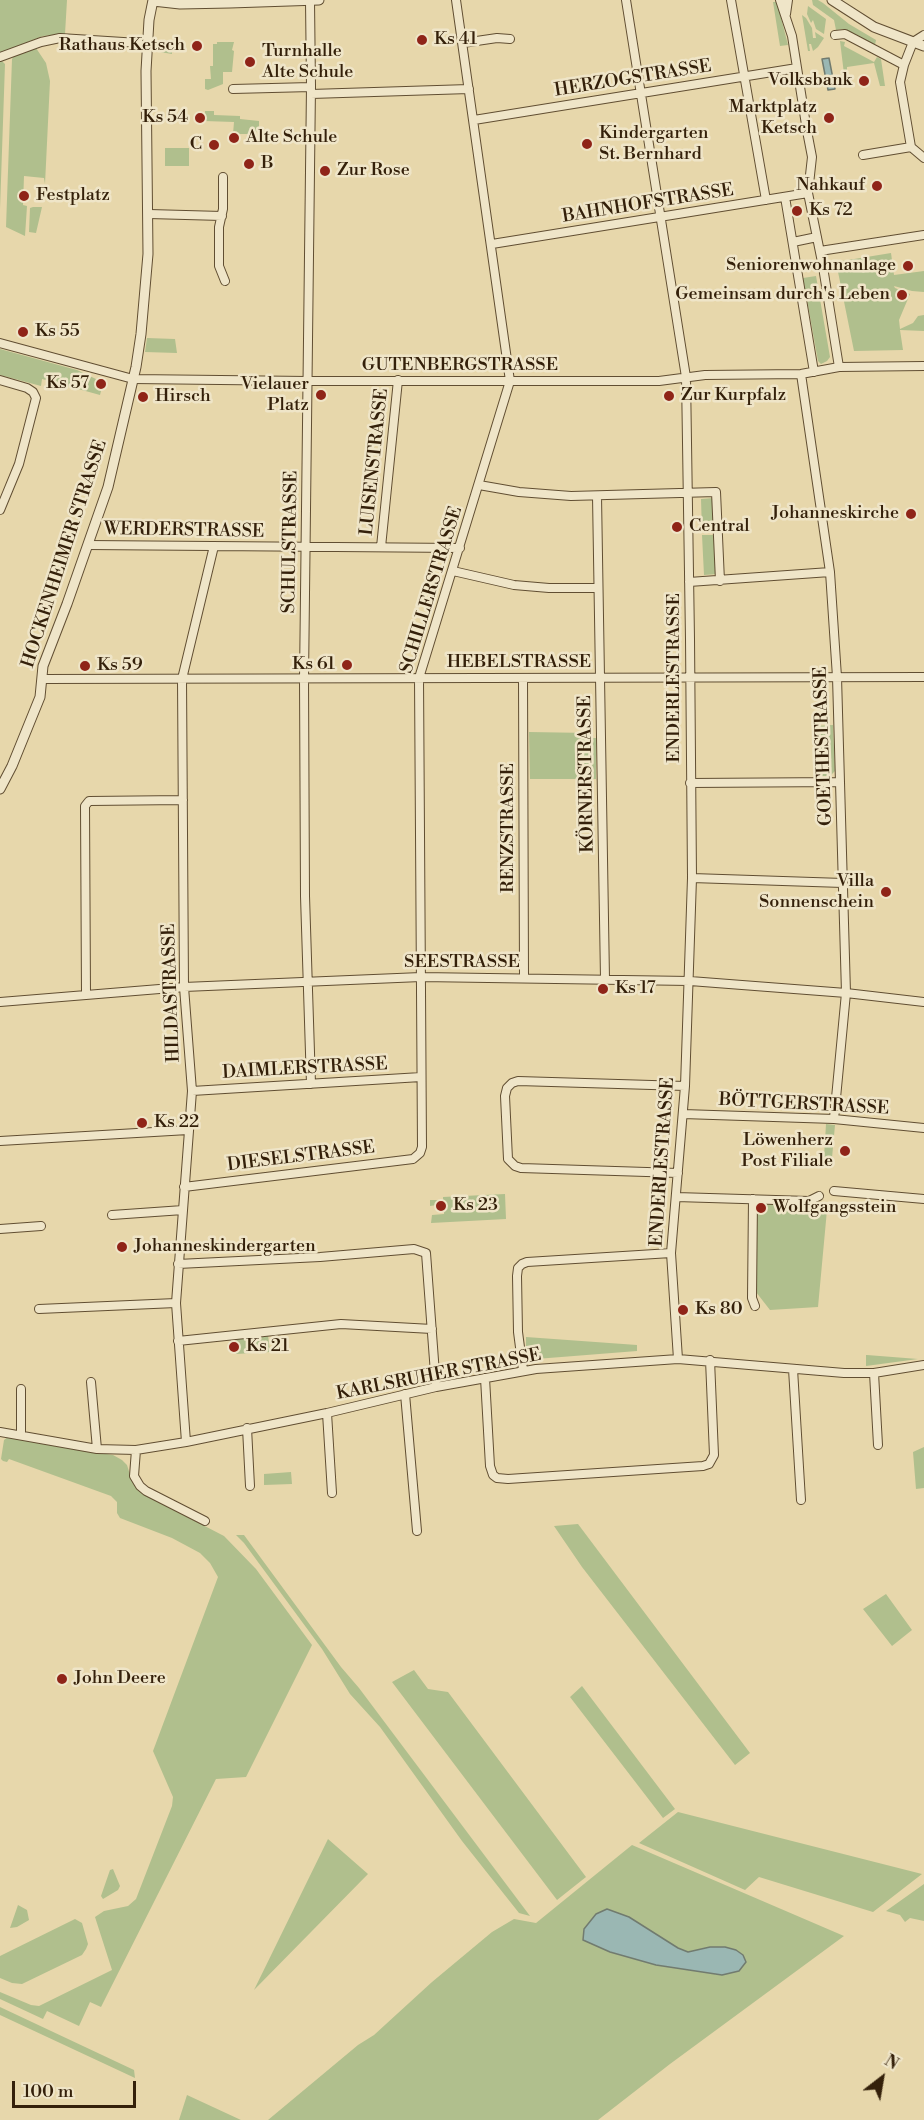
<!DOCTYPE html>
<html>
<head>
<meta charset="utf-8">
<style>
	body { margin:0 }
	#map { position:relative; width:924px; height:2120px; overflow:hidden; background:#e7d7ab; font-family:"Libre Bodoni",serif }
	canvas { display:block }
	.north { position:absolute; left:852px; top:2048px; width:60px; height:60px; -webkit-text-stroke:4px #efe5c8; paint-order:stroke; rotate:31deg; font-size:16px; font-weight:700; line-height:24px; text-align:center; color:#34200a }
	.north::after { content:''; display:block; margin:auto; width:21px; height:27px; background:#34200a; clip-path:polygon(50% 0,100% 100%,50% 72%,0 100%) }
	.scale { position:absolute; left:12px; top:2081px; width:124px; height:27px; box-sizing:border-box; border:3px solid #34200a; border-top:0; padding-left:8px; font-size:18px; line-height:21px; white-space:nowrap; color:#34200a; -webkit-text-stroke:4px #efe5c8; paint-order:stroke }
</style>
</head>
<body>
<div id="map">
<canvas width="924" height="2120"></canvas>
<div class="north">N</div>
<div class="scale">100 m</div>
</div>
<script>
const ctx = document.querySelector('canvas').getContext('2d');
ctx.lineJoin = 'round';
function paint(path, color) {
  ctx.fillStyle = color;
  ctx.fill(path, 'evenodd');
}
function toPath(rows) {
  const path = new Path2D();
  for (const r of rows) {
    path.moveTo(r[0], r[1]);
    for (let i = 2; i < r.length; i += 2) path.lineTo(r[i], r[i + 1]);
  }
  return path;
}
function stroke(path, color, width, dash) {
  ctx.strokeStyle = color;
  ctx.lineWidth = width;
  ctx.lineCap = dash ? 'butt' : 'round';
  ctx.setLineDash(dash || []);
  ctx.stroke(path);
}
function label(font, color, halo, rows, align = 'center') {
  ctx.font = font + ' "Libre Bodoni",serif';
  ctx.lineWidth = 5;
  ctx.setLineDash([]);
  ctx.textBaseline = 'middle';
  ctx.strokeStyle = halo;
  ctx.fillStyle = color;
  for (const [text, x, y, turn = 0] of rows) {
    ctx.save();
    ctx.translate(x, y);
    ctx.rotate((+turn || 0) * Math.PI / 180);
    ctx.textAlign = isNaN(turn) ? turn : align;
    if (halo) ctx.strokeText(text, 0, 0);
    ctx.fillText(text, 0, 0);
    ctx.restore();
  }
}
const green = toPath([
	[0,0,67,0,65,34,43,36,0,53],
	[812,0,818,0,823,3,849,24,876,40,875,45,843,29,836,30,834,20,813,5],
	[773,2,777,2,788,45,780,46],
	[808,6,826,19,824,34,816,29,813,20,811,23,807,14],
	[802,15,806,18,812,28,813,38,816,38,815,32,824,38,818,47,813,51,811,44,809,44,810,51,808,51],
	[163,41,181,42,183,52,172,52,172,54,160,52,161,43],
	[840,41,845,42,844,46,874,62,877,57,881,59,885,86,880,86,874,63,847,67,847,74,844,74],
	[217,42,234,42,232,50,234,51,232,72,223,72,223,84,208,90,205,89,205,79,211,79,210,66,213,66,213,44,217,44],
	[36,48,46,63,50,81,45,184,44,178,24,176,23,205,27,206,25,236,6,227,12,59,14,56],
	[2,61,5,64,0,209,0,62],
	[205,111,214,111,214,115,240,116,240,119,259,121,259,127,255,134,233,134,234,122,204,121],
	[165,148,189,148,189,166,165,166],
	[33,207,42,207,36,233,29,232,30,208],
	[891,253,894,275,924,271,924,292,912,291,894,286,895,288,910,294,899,320,900,329,913,323,918,316,924,315,924,331,900,330,903,350,854,351,836,262],
	[816,276,830,357,827,361,821,364,818,361,803,278],
	[147,338,175,339,177,353,145,352],
	[0,349,77,370,98,380,97,385,102,387,100,395,42,379,41,386,0,375],
	[713,498,714,532,702,532,701,499],
	[702,535,715,535,718,574,704,575],
	[833,725,835,771,830,776,815,776,814,726],
	[529,732,589,733,589,738,596,738,596,779,530,779],
	[826,1124,835,1125,832,1158,824,1157],
	[505,1194,506,1219,431,1223,432,1215,444,1214,444,1204,430,1206,430,1200,443,1200,443,1197],
	[757,1204,776,1204,777,1207,784,1207,785,1205,799,1205,827,1210,818,1307,770,1310,756,1292],
	[268,1335,270,1352,236,1354,235,1337],
	[526,1337,637,1345,637,1351,536,1359,530,1357,526,1351],
	[866,1355,867,1355,918,1359,866,1366],
	[9,1436,67,1448,113,1455,122,1460,127,1465,132,1481,143,1494,224,1536,256,1569,312,1645,246,1777,216,1779,101,2007,90,2002,79,2026,47,2011,43,2019,0,1999,0,1992,31,2005,39,2006,112,1970,95,1917,104,1911,128,1906,136,1899,172,1806,173,1797,153,1751,218,1577,210,1563,200,1553,172,1538,120,1518,117,1513,117,1502,111,1496,9,1459,7,1462,3,1461,1,1459,4,1440],
	[924,1447,924,1488,916,1489,913,1452],
	[291,1472,292,1484,264,1485,264,1474],
	[578,1524,750,1753,735,1765,582,1567,554,1526],
	[236,1535,244,1535,341,1667,359,1688,530,1916,519,1913,462,1841,380,1727,350,1694,322,1649,244,1543],
	[886,1594,912,1630,892,1646,863,1609],
	[414,1670,428,1689,448,1692,586,1877,557,1900,392,1682],
	[582,1686,675,1809,663,1818,570,1697],
	[678,1812,922,1874,873,1912,759,1877,745,1890,639,1843],
	[328,1839,368,1874,254,1990],
	[632,1845,844,1936,670,2064,598,2120,268,2120,358,2045,374,2035,432,1982,492,1932,514,1919,536,1923],
	[607,1909,629,1917,678,1948,688,1952,710,1947,736,1950,743,1955,745,1962,721,1975,656,1965,610,1952,583,1940,584,1929,596,1914],
	[113,1869,120,1886,118,1890,103,1899,101,1896,110,1870],
	[924,1884,924,1921,910,1918,905,1922,900,1915,886,1911],
	[18,1905,27,1910,29,1920,17,1927,10,1928],
	[75,1919,82,1923,88,1944,86,1949,82,1955,22,1984,12,1983,0,1978,0,1956],
	[0,2007,134,2070,135,2078,0,2015],
	[187,2095,241,2120,179,2120]
]);
const water = toPath([
	[829,58,835,89,828,90,822,59,829,58],
	[607,1909,629,1917,678,1948,688,1952,710,1947,725,1947,736,1950,743,1955,746,1962,739,1971,722,1975,656,1965,610,1952,583,1940,584,1929,596,1914,607,1909]
]);
const minor = toPath([
	[626,0,686,377,690,639,692,878,685,1086,671,1253,678,1359],
	[731,0,766,200],
	[780,0,792,36,807,131,812,157,808,193,823,267,839,367],
	[310,1,311,86,304,679,305,896,311,1084],
	[786,14,788,0],
	[835,35,845,34,904,65],
	[924,35,913,42,904,65,900,82,911,147,924,158],
	[463,43,497,38,510,39],
	[0,57,41,42,60,38,139,43],
	[233,89,311,87],
	[311,94,469,89],
	[474,120,797,68],
	[863,155,911,147],
	[223,177,223,209,219,227,219,266,225,281],
	[785,197,814,372],
	[149,214,222,216],
	[793,242,817,237],
	[492,244,808,193],
	[820,251,924,235],
	[0,343,133,379,307,381,659,381,705,375,801,374,839,367,924,366],
	[801,374,830,572,837,677,846,993,834,1119],
	[0,380,27,388,33,392,36,398,19,464,0,510],
	[479,485,519,492,571,496,716,492,720,581],
	[597,496,605,979],
	[88,545,460,548],
	[381,547,398,380],
	[453,571,514,585,549,588,598,588],
	[689,582,830,572],
	[42,679,924,677],
	[523,679,524,978],
	[690,783,840,782],
	[692,878,843,883],
	[86,995,85,806,89,801,183,800],
	[0,1002,184,987,421,977,690,981,846,993,924,1002],
	[192,1091,421,1077],
	[683,1114,834,1119,924,1128],
	[0,1141,188,1130],
	[678,1173,521,1168,515,1166,508,1159,505,1096,507,1088,512,1083,518,1081,685,1086],
	[184,1187,413,1159,420,1153,422,1147,419,678,510,381,456,0],
	[834,1191,924,1199],
	[676,1197,809,1201,819,1196],
	[753,1199,752,1298,755,1306],
	[112,1215,183,1210],
	[0,1229,41,1226],
	[178,1264,320,1257,414,1249,426,1253,436,1387],
	[39,1309,176,1303],
	[178,1341,341,1324,432,1329],
	[793,1369,801,1500],
	[523,1370,518,1332,517,1276,518,1268,522,1264,527,1262,671,1253],
	[874,1373,878,1445],
	[485,1378,490,1466,493,1475,497,1478,508,1479,703,1466,709,1464,714,1455,710,1360],
	[91,1382,97,1449],
	[405,1394,417,1531],
	[327,1413,332,1493],
	[247,1428,250,1486],
	[0,1432,97,1449,136,1450,186,1442,327,1413,436,1387,536,1369,678,1359,844,1373,874,1373,924,1365],
	[21,1435,21,1389],
	[186,1442,176,1303,192,1091,184,987,182,679,214,546],
	[136,1450,134,1476,140,1486,146,1491,205,1521]
]);
const tertiary = toPath([
	[832,0,874,27,924,46],
	[153,1,180,4,230,3,319,0],
	[0,789,12,766,40,697,43,666,67,604,108,487,136,367,141,334,148,254,146,71,149,20,153,0]
]);
const markers = [
	[422,40,6,"#8f2418"],
	[197,46,6,"#8f2418"],
	[250,62,6,"#8f2418"],
	[864,81,6,"#8f2418"],
	[200,118,6,"#8f2418"],
	[829,118,6,"#8f2418"],
	[234,138,6,"#8f2418"],
	[587,144,6,"#8f2418"],
	[214,145,6,"#8f2418"],
	[249,164,6,"#8f2418"],
	[325,171,6,"#8f2418"],
	[877,186,6,"#8f2418"],
	[24,196,6,"#8f2418"],
	[797,211,6,"#8f2418"],
	[908,266,6,"#8f2418"],
	[902,295,6,"#8f2418"],
	[23,332,6,"#8f2418"],
	[101,384,6,"#8f2418"],
	[321,395,6,"#8f2418"],
	[669,396,6,"#8f2418"],
	[143,397,6,"#8f2418"],
	[911,514,6,"#8f2418"],
	[677,527,6,"#8f2418"],
	[347,665,6,"#8f2418"],
	[85,666,6,"#8f2418"],
	[886,892,6,"#8f2418"],
	[603,989,6,"#8f2418"],
	[142,1123,6,"#8f2418"],
	[845,1151,6,"#8f2418"],
	[441,1206,6,"#8f2418"],
	[761,1208,6,"#8f2418"],
	[122,1247,6,"#8f2418"],
	[683,1310,6,"#8f2418"],
	[234,1347,6,"#8f2418"],
	[62,1679,6,"#8f2418"]
];
const poiNames = [
	["Ks 41",434,40],
	["Rathaus Ketsch",185,46,"right"],
	["Turnhalle",262,52],
	["Alte Schule",262,73],
	["Volksbank",852,81,"right"],
	["Marktplatz",817,108,"right"],
	["Ketsch",817,129,"right"],
	["Ks 54",188,118,"right"],
	["Kindergarten",599,134],
	["St. Bernhard",599,155],
	["Alte Schule",246,138],
	["C",202,145,"right"],
	["B",261,164],
	["Zur Rose",337,171],
	["Nahkauf",865,186,"right"],
	["Festplatz",36,196],
	["Ks 72",809,211],
	["Seniorenwohnanlage",896,266,"right"],
	["Gemeinsam durch's Leben",890,295,"right"],
	["Ks 55",35,332],
	["Ks 57",89,384,"right"],
	["Vielauer",309,385,"right"],
	["Platz",309,406,"right"],
	["Zur Kurpfalz",681,396],
	["Hirsch",155,397],
	["Johanneskirche",899,514,"right"],
	["Central",689,527],
	["Ks 61",335,665,"right"],
	["Ks 59",97,666],
	["Villa",874,882,"right"],
	["Sonnenschein",874,903,"right"],
	["Ks 17",615,989],
	["Ks 22",154,1123],
	["Löwenherz",833,1141,"right"],
	["Post Filiale",833,1162,"right"],
	["Ks 23",453,1206],
	["Wolfgangsstein",773,1208],
	["Johanneskindergarten",134,1247],
	["Ks 80",695,1310],
	["Ks 21",246,1347],
	["John Deere",74,1679]
];
const streetNames = [
	["HERZOGSTRASSE",633,79,-9],
	["BAHNHOFSTRASSE",648,204,-9],
	["GUTENBERGSTRASSE",460,366],
	["LUISENSTRASSE",375,462,-84],
	["WERDERSTRASSE",184,531,1],
	["SCHULSTRASSE",291,542,-89],
	["HOCKENHEIMER STRASSE",65,554,-72],
	["SCHILLERSTRASSE",432,590,-73],
	["HEBELSTRASSE",519,663],
	["ENDERLESTRASSE",675,678,-90],
	["GOETHESTRASSE",824,746,-92],
	["KÖRNERSTRASSE",587,774,-91],
	["RENZSTRASSE",509,828,-90],
	["SEESTRASSE",462,963],
	["HILDASTRASSE",172,993,-92],
	["DAIMLERSTRASSE",305,1069,-3],
	["BÖTTGERSTRASSE",804,1105,3],
	["DIESELSTRASSE",301,1157,-7],
	["ENDERLESTRASSE",663,1162,-86],
	["KARLSRUHER STRASSE",439,1375,-11]
];
paint(green, '#b0bf8d');
paint(water, '#9ab7b3');
stroke(water, '#717b6f', 1.5);
stroke(minor, '#614e32', 10);
stroke(tertiary, '#614e32', 11);
stroke(minor, '#efe5c8', 8);
stroke(tertiary, '#efe5c8', 9);
for (const [x, y, r, color] of markers) {
  const dot = new Path2D();
  dot.arc(x, y, r, 0, 2 * Math.PI);
  ctx.fillStyle = color;
  ctx.fill(dot);
  stroke(dot, '#efe5c8', 2);
}
label('18px', '#34200a', '#efe5c8', poiNames, 'left');
label('18px', '#34200a', '#efe5c8', streetNames);
</script>
</body>
</html>
